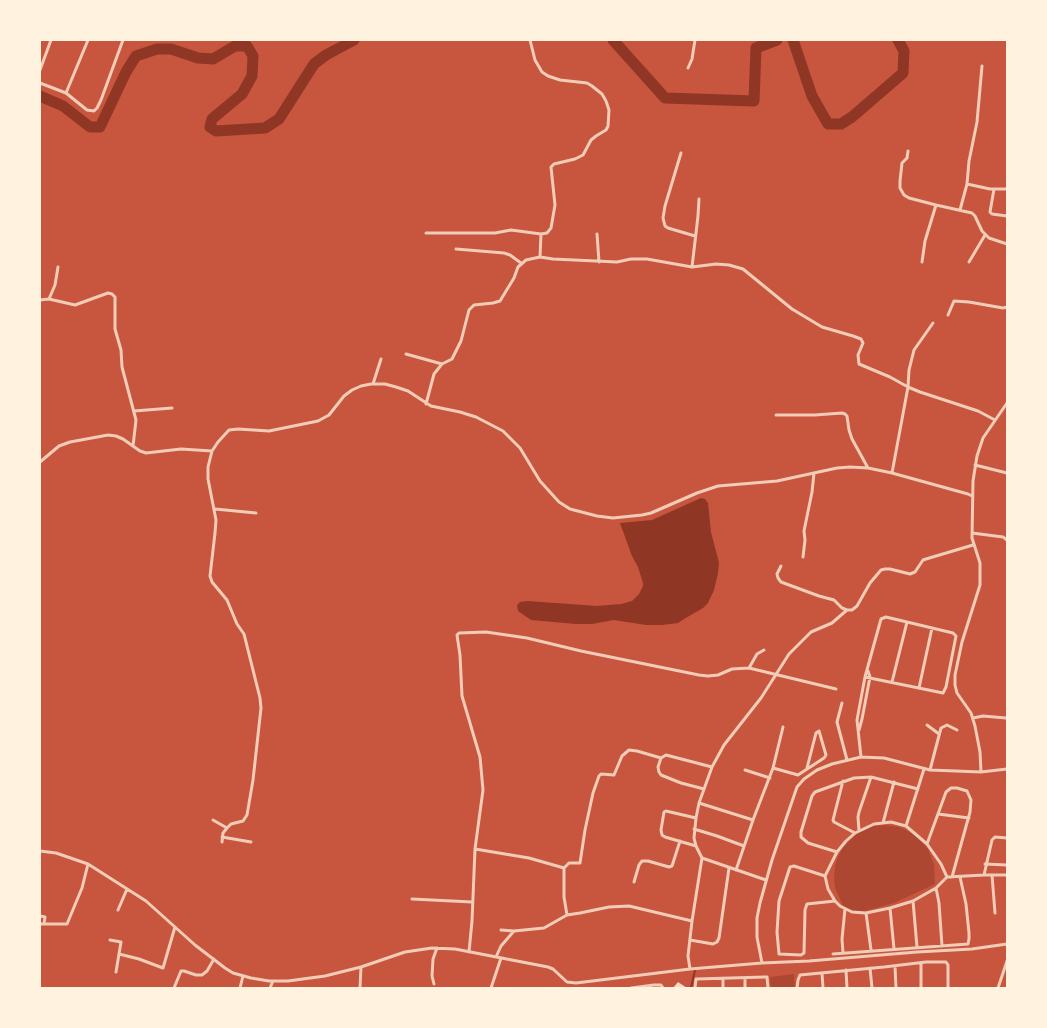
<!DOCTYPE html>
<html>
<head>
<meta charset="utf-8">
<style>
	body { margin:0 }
	#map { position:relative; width:1047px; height:1028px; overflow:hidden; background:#c8553d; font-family:"Playfair Display",serif }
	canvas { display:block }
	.frame { position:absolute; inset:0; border:41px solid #fff3e0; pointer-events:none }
</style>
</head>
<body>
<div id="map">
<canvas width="1047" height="1028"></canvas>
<div class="frame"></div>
</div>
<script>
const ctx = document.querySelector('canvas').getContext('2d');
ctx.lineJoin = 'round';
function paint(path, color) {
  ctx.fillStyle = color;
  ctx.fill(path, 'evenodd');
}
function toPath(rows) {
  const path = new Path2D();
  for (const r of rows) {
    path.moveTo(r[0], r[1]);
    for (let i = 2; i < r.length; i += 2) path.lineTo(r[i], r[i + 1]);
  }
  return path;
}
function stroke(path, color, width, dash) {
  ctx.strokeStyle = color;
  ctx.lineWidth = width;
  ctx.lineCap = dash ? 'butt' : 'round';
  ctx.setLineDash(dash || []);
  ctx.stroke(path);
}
const green = toPath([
	[885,825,899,827,906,830,918,837,928,849,934,864,935,884,894,903,861,912,844,908,835,888,834,879,835,866,838,857,843,847,858,833,874,826],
	[794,974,795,988,771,988,770,977]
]);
const water = toPath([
	[701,498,705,499,708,503,711,532,719,563,718,573,714,590,708,603,703,608,684,619,678,623,662,625,646,625,614,620,592,624,576,624,531,620,518,611,517,605,520,602,527,601,597,606,621,604,632,601,639,594,643,586,643,583,638,567,632,556,620,523,652,520]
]);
const stream = toPath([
	[691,988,695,970]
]);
const river = toPath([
	[613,40,665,98,754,101,756,48,777,40],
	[793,40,812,96,828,124,841,124,852,117,903,73,904,51,898,40],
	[40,96,63,106,90,127,100,127,126,72,136,56,157,49,171,49,198,58,213,59,235,46,247,46,253,56,252,76,242,94,212,119,210,127,216,131,265,128,279,119,314,64,326,55,354,40]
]);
const building = toPath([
	[678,982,687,988,673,988]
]);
const minor = toPath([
	[530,40,535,60,542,72,548,76,560,80,587,83,592,86,602,94,606,101,609,110,608,126,606,130,596,136,591,140,583,155,575,159,554,164,551,167,555,205,551,228,547,233,541,234],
	[688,68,692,59,695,40],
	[40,70,51,40],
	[40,83,66,93,87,110,94,111,97,108,101,100,123,40],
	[66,93,88,40],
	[908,151,907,158,902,163,900,181,900,188,904,195,909,198,936,205,972,213,975,216,982,231,989,238,1007,244],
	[681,153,665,206,663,218,665,226,668,228,695,236],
	[967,184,990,189,1007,189],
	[994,189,990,212,992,214,1007,216],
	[960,210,967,184,969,161,977,122,982,66],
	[426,233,495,233,511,230,541,234,540,257],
	[597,234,599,262],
	[456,249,504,253,510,255,521,263],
	[922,262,925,241,936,205],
	[969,262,985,235],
	[692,267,698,216,699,199],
	[49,299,55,285,58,267],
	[40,300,49,299,75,305,108,293,112,294,115,297,115,329,121,350,122,367,136,420,133,446],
	[948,315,954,301,969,302,1003,308,1007,307],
	[933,323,914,350,909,370,908,387,920,392,978,411,995,420],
	[406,354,442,364],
	[373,384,381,359],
	[426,404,434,374,442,364,452,359,461,341,469,310,474,305,493,303,500,301,514,278,518,267,526,260,540,257,553,259,617,262,631,259,647,259,692,267,716,264,729,265,743,269,792,309,822,327,853,336,861,339,863,343,858,355,859,364,890,377,908,387,892,473],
	[134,411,172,408],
	[776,415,815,415,842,413,845,414,847,416,849,430,852,439,868,468],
	[40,462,59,446,70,442,108,435,116,436,123,439,140,451,146,453,181,449,212,451],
	[975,465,1007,473],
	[215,509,256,513],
	[972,533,1003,537,1007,540],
	[803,557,805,540,804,531,812,492,814,473],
	[781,566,777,574,778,578,781,582,819,596,834,600,842,608,847,610],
	[749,668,757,654,764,650],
	[892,682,907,622],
	[919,688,932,628],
	[842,703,837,722,847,760],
	[973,718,983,716,1006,718],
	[927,725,939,734],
	[859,730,862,719,870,677,868,671],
	[861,757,857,720,865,677,881,619,886,617,907,622,953,633,956,636,946,687,943,693,865,677],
	[773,768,798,775,824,758,826,755,819,731,816,733,807,768],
	[745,770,770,778],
	[930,770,941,728,947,725,957,730],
	[981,772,1007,769],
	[843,781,833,820,834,822,855,833],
	[704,789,681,783,661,775,659,772,658,767,661,758,666,755,712,767],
	[699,803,753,820],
	[938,814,969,818],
	[213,820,227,828],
	[883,823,894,782],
	[906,826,924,769],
	[694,829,717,836,744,846],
	[859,831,858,817,859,812,871,777],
	[222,837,251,842],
	[222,842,223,833,227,828,231,824,243,821,247,815,253,780,261,708,260,698,244,634,237,624,227,600,212,582,210,576,215,533,216,520,208,479,208,467,212,451,218,442,229,430,238,429,269,431,318,421,329,415,344,396,352,390,361,386,371,384,385,384,396,387,408,391,431,406,460,412,476,417,503,431,520,448,540,481,559,502,570,509,597,516,613,518,642,515,651,513,697,493,718,486,777,481,837,468,850,467,868,468,892,473,968,494,972,496],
	[927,844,946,792,951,788,957,788,967,791,971,800,970,812,952,877],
	[696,846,665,837,662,835,661,830,664,812,666,811,696,818],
	[475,849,529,858,564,868],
	[40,851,56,853,88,864,146,901,195,945,225,968,233,973,251,978,269,981,288,981,325,976,361,967,405,952,432,948,455,949,548,967,553,969,567,982,576,983,690,969,762,963,809,961,917,952,972,949,1007,944],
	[837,852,808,843,801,837,801,832,812,796,815,792,854,778,871,777,918,789],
	[702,858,766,880],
	[985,864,1007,865],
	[736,870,753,820,773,768,783,727],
	[984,875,992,840,995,837,1007,838],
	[992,875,995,913],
	[825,876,794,866,790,867,779,901,777,932,779,954,801,955,804,953,805,910,807,904,835,901],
	[947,877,941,864,927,844,906,826,891,822,874,824,855,833,846,841,837,852,825,876,828,889,835,901,840,906,852,912,866,913,890,908,913,901,936,888,947,877,984,875,1007,875],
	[634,882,639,865,642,861,648,861,669,867,672,866,680,841],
	[936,888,939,903,942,946],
	[412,899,472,902],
	[913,901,917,947],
	[890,908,894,949],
	[118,910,127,889],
	[866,913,871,950],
	[567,915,564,897,564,868,569,863,580,863,585,830,593,793,599,776,601,774,614,775,622,756,629,750,637,751,661,758],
	[40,916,45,917,44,924],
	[40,924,67,924,82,888,88,864],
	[501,930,514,931],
	[110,940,121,942,119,954],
	[690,940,713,944,717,942,719,938,729,868],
	[469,952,472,921,475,849,483,790,480,757,462,696,460,655,457,635,459,633,486,632,527,638,581,651,699,675,708,676,718,675,732,669,749,668,836,689],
	[843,953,842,939,845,909],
	[833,954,968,944,969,939,969,933,966,904,960,877],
	[496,957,501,946,514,931,544,928,567,915,580,913,609,907,629,906,692,921],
	[762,963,757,937,757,918,760,903,772,860,797,787,804,779,817,770,832,764,861,757,884,758,930,770,981,772,980,752,975,726,971,713,957,693,955,685,955,675,962,642,980,585,980,563,972,538,973,481,977,456,983,438,1007,403],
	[895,966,896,988],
	[870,968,872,988],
	[690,969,688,956,692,921,702,858,696,846,694,838,696,818,699,803,712,767,724,745,761,698,789,654,811,632,832,623,847,610,852,610,857,606,870,583,881,570,885,569,890,569,910,574,915,572,923,560,926,559,973,545],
	[846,970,847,988],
	[116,972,119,954,139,959,163,968,175,927],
	[822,973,823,988],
	[723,978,723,988],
	[745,978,745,988],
	[434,984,432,976,433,959,437,948],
	[174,988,181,971,184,971,196,975,202,975,207,971,214,959],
	[240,988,243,976],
	[270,988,273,981],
	[360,988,361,967],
	[491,988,501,958],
	[631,988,654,985,661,985,663,988],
	[695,988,696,979,765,977,767,977,768,988],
	[797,988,798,980,800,975,884,967,926,962,946,962,948,965,948,988],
	[921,988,921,963],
	[998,988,1007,961]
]);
paint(green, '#ae4732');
paint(water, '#8f3625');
stroke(stream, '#8f3625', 2);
stroke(river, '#8f3625', 11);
paint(building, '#f7dbc8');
stroke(minor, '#f1ccb7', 3);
</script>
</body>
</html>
